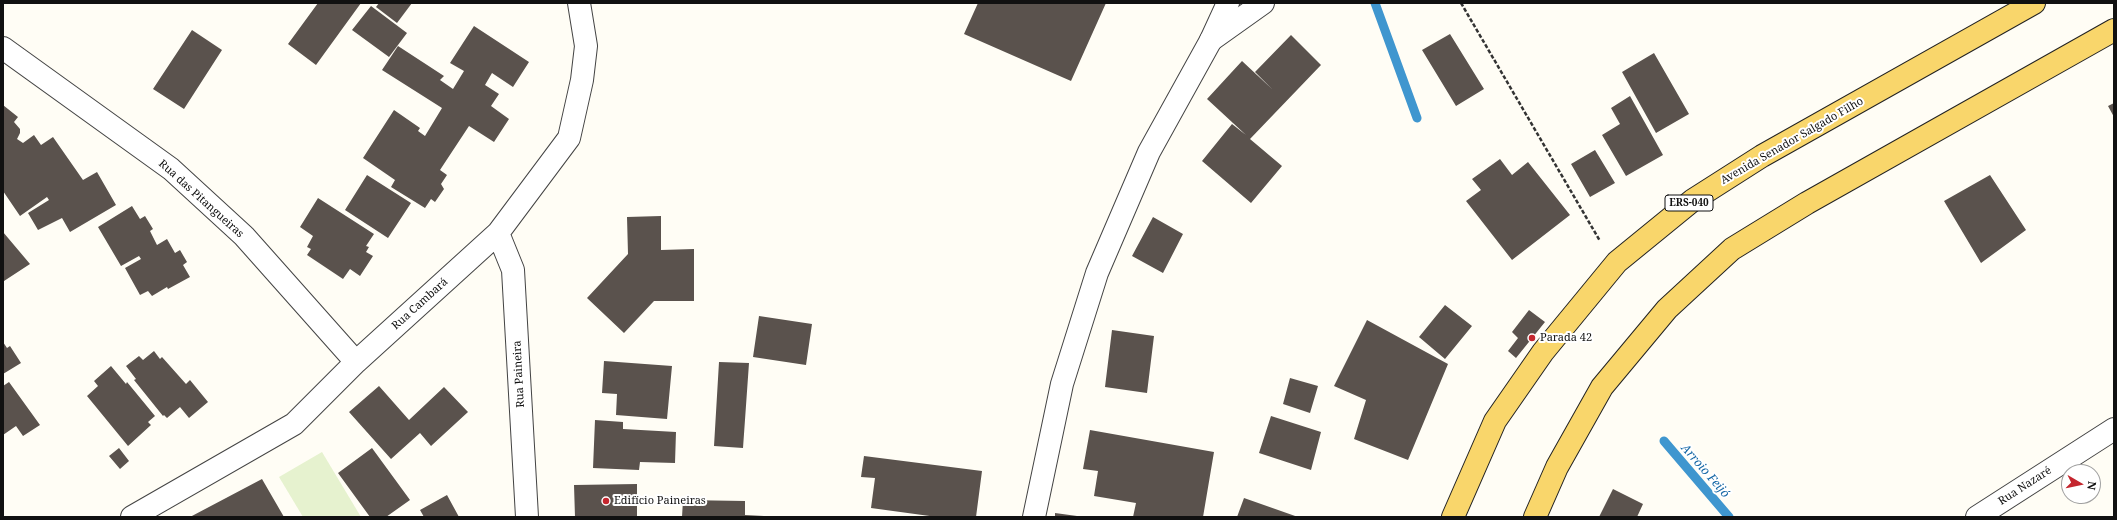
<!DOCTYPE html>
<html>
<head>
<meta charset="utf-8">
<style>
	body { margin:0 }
	#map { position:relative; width:2117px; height:520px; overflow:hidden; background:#fffdf5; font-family:"Noto Serif",serif }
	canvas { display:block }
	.frame { position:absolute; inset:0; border:4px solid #111; pointer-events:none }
	.north { position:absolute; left:2061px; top:464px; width:40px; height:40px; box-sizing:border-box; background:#fff; border:1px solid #a0a0a0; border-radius:50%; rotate:99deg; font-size:11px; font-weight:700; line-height:16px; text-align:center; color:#111 }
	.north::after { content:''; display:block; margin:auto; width:14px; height:18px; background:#c4262e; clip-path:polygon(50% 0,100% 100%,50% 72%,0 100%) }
</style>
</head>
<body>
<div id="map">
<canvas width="2117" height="520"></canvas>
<div class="frame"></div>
<div class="north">N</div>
</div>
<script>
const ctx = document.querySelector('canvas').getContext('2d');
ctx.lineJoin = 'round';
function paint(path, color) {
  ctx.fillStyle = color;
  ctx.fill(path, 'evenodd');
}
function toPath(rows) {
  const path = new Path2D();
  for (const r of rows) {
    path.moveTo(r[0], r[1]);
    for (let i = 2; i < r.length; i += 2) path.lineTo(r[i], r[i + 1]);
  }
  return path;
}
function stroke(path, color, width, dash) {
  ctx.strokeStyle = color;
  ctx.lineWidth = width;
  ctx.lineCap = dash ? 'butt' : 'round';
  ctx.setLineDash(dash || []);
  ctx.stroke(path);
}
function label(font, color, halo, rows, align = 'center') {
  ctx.font = font + ' "Noto Serif",serif';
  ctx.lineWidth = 4;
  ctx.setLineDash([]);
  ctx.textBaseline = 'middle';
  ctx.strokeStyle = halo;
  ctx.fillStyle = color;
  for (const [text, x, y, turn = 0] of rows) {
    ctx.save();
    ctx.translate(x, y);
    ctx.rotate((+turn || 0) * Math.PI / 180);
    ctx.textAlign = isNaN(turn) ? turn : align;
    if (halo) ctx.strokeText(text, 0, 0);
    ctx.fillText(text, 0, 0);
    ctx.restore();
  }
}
const pitch = toPath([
	[322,452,361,517,303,517,279,477]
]);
const stream = toPath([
	[1375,3,1417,118],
	[1664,441,1729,517]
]);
const building = toPath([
	[318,3,361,3,316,65,288,44],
	[379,3,412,3,397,23,376,7],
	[978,3,1106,3,1071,81,964,34],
	[371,6,407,33,389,57,352,30],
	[474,26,529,62,513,87,492,73,485,85,499,94,491,106,509,119,494,142,469,126,440,170,447,175,441,184,444,189,435,202,431,199,425,208,391,187,395,180,363,158,394,110,420,128,418,131,425,136,442,108,382,70,398,46,444,76,440,80,453,89,464,71,450,63],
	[192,30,222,50,184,109,153,89],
	[1450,34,1484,89,1456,106,1422,50],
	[1291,35,1321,65,1250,139,1282,166,1251,203,1202,161,1232,124,1246,135,1207,99,1242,61,1272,89,1255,72],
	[1654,53,1689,114,1656,133,1622,72],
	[1630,96,1663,155,1626,176,1602,135,1620,124,1611,108],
	[2114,103,2114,117,2108,106],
	[3,105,18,117,14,122,20,129,20,133,17,139,23,143,34,135,41,145,53,137,83,180,97,172,116,205,70,232,62,218,38,230,28,213,49,200,47,197,20,216,3,191],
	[1595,150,1615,183,1590,197,1571,164],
	[1500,159,1512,175,1528,162,1570,215,1512,260,1466,201,1481,190,1472,179],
	[367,175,411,203,388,238,345,210],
	[1990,175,2026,230,1981,263,1944,201],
	[318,198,374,234,366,246,369,247,366,252,373,256,360,276,350,269,343,279,307,255,311,249,307,247,313,236,300,227],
	[132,206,140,219,145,216,153,229,150,231,157,245,167,239,175,253,180,250,187,262,183,265,190,277,168,289,167,287,152,296,148,291,140,295,125,268,141,259,139,256,121,266,98,227],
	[661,216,661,250,694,249,694,301,654,301,624,333,587,298,628,254,627,217],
	[1153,217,1183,234,1163,273,1132,256],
	[3,232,30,264,4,281,3,280],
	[1445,305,1472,326,1445,359,1419,337],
	[1529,310,1545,322,1516,358,1508,351,1518,338,1512,332],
	[759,316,812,324,806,365,753,357],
	[1367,320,1448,364,1408,460,1354,439,1366,400,1334,386],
	[1112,330,1154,336,1147,393,1105,387],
	[3,342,7,348,10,346,21,363,3,374],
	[154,351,160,359,162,357,186,384,190,380,208,402,189,418,180,407,167,418,164,415,163,416,134,380,136,379,126,366,139,356,143,360],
	[604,361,672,366,667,419,616,415,617,394,602,393],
	[719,362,749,363,743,448,714,446],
	[111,366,126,384,127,382,155,416,148,422,151,425,128,446,87,396,98,386,94,381],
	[1290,378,1318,386,1310,413,1283,404],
	[9,382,40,425,23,436,16,426,3,435,3,386],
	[379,386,409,420,444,387,468,412,431,446,420,433,391,459,349,412],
	[1271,416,1321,432,1311,470,1259,453],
	[595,420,623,422,623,429,676,432,675,463,640,462,639,470,593,468],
	[1090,430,1214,452,1203,517,1133,517,1136,503,1094,496,1098,471,1083,469],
	[119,448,129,461,120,469,109,456],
	[372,448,410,500,386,517,370,517,338,473],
	[864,456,982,471,976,517,937,517,871,508,875,478,861,477],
	[262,479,284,517,190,517],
	[637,484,637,517,575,517,574,485],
	[1613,489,1643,504,1637,517,1599,517],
	[447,495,459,517,424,517,420,510],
	[1244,498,1298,517,1237,517],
	[683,500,745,501,745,515,783,517,682,517],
	[1055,513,1077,516,1076,517,1055,517]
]);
const path = toPath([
	[1461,3,1600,241]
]);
const minor = toPath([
	[1211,40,1263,3],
	[3,48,171,169,244,236,356,362],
	[498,233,513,270,527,517],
	[132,517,294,424,356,362,498,233,569,138,582,80,586,46,579,3],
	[1977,517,2114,429]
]);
const tertiary = toPath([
	[1034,517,1062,384,1097,273,1149,152,1211,40,1228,3]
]);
const primary = toPath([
	[1453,517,1495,421,1543,352,1617,262,1693,200,1762,156,2034,3],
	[1535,517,1557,467,1602,387,1667,309,1732,249,1807,203,2114,30]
]);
const markers = [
	[1532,338,4,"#c4262e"],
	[606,501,4,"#c4262e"]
];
const shields = [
	[1689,203,48]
];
const shieldNames = [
	["ERS-040",1689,203]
];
const streetNames = [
	["Avenida Senador Salgado Filho",1792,141,-30],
	["Rua das Pitangueiras",201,199,42],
	["Rua Cambará",420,304,-42],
	["Rua Paineira",519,374,-93],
	["Rua Nazaré",2025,486,-33]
];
const poiNames = [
	["Parada 42",1540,338],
	["Edifício Paineiras",614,501]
];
const waterNames = [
	["Arroio Feijó",1705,471,49]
];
paint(pitch, '#e6f2cf');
stroke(stream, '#3f96cf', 9);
paint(building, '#5a524d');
stroke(minor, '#444', 24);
stroke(tertiary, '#444', 24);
stroke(primary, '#222', 24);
stroke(path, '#333', 2.5, [4, 2]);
stroke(minor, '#fff', 22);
stroke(tertiary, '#fff', 22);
stroke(primary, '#f9d66b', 22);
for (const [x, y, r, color] of markers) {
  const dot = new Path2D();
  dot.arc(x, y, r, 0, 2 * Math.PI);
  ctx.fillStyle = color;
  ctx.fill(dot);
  stroke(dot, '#fff', 1.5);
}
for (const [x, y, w] of shields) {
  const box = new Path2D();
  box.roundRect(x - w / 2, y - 8, w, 16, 3);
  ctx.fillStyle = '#fff';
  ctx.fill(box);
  stroke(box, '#111', 1);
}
label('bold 10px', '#111', null, shieldNames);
label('11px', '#111', '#fff', streetNames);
label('11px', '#111', '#fff', poiNames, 'left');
label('italic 12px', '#1768a6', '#fff', waterNames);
</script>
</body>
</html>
